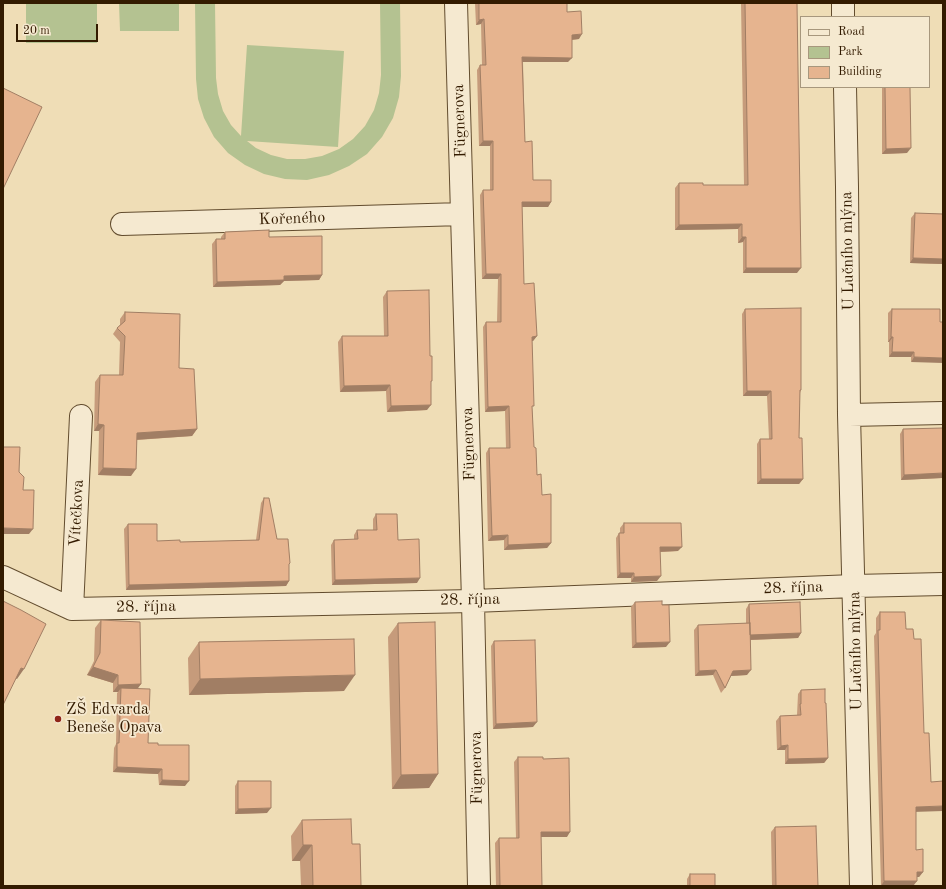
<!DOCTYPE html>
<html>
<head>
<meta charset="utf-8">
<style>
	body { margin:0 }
	#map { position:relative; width:946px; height:889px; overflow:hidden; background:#efddb6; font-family:"Old Standard TT",serif }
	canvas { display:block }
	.frame { position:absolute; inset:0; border:4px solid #331b00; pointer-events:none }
	.legend { position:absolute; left:800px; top:16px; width:130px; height:72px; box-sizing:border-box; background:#f5e9d0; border:1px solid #a7977d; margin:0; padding:5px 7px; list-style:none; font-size:12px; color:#331b00 }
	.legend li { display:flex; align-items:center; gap:8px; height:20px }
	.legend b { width:20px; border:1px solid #a7977d }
	.scale { position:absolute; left:16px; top:24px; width:82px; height:18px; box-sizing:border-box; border:2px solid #331b00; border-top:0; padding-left:5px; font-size:12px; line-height:14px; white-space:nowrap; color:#331b00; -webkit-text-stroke:3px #f5e9d0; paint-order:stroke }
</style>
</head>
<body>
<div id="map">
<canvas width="946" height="889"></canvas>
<div class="frame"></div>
<ul class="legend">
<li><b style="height:5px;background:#f5e9d0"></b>Road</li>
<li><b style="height:11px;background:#b4c291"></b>Park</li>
<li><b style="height:11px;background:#e6b48f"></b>Building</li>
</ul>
<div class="scale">20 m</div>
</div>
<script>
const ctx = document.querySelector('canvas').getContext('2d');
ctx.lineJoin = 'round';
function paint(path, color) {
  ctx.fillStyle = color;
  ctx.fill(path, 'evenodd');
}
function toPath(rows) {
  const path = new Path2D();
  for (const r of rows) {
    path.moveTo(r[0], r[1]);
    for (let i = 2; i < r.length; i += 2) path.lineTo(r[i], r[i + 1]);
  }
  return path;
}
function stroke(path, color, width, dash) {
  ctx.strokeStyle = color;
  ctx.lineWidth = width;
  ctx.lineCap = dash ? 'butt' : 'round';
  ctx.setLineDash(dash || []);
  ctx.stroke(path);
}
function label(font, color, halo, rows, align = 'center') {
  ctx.font = font + ' "Old Standard TT",serif';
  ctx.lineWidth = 3.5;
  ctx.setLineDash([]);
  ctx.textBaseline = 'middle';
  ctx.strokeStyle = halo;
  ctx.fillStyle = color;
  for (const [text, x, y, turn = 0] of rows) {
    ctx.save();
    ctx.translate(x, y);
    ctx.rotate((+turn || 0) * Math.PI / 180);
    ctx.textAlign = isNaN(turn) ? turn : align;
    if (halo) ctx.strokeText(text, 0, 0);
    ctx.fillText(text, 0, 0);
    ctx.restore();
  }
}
const green = toPath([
	[26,3,97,3,97,43,26,43],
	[119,3,179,3,179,31,120,31],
	[195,3,215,3,216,78,218,94,223,111,231,125,241,136,247,45,344,51,338,147,247,141,256,148,271,155,287,159,305,159,322,156,339,149,353,139,365,126,374,110,379,93,381,75,380,3,400,3,401,76,399,97,393,118,382,137,367,154,349,166,329,175,307,180,285,179,264,174,245,165,228,153,214,137,204,118,198,99,196,79]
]);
const street = toPath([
	[456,3,473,601,479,886],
	[843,3,843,17],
	[845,87,847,187,849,415,861,886],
	[122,224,462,214],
	[849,415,943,413],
	[3,577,72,609,473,601,854,586,943,584],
	[72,609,81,416]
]);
const wall = toPath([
	[475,3,567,3,567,12,579,39,572,40,568,62,523,62,525,142,533,180,551,202,548,207,522,207,524,284,537,336,533,341,532,341,532,408,534,447,537,475,542,495,551,543,547,548,504,550,504,540,488,541,486,453,489,448,506,448,505,411,485,412,483,327,486,322,497,322,498,279,482,279,480,195,483,190,490,190,490,146,479,146,477,70,480,65,482,65,481,24,476,25],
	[741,3,797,3,797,273,743,273,743,242,738,243,738,229,675,230,675,188,679,183,703,185,744,185],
	[882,87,910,87,907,153,882,154],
	[915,213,943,214,943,264,910,263,911,218],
	[225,232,269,237,322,275,319,280,284,281,280,285,213,287,212,244,216,239,221,239,221,237],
	[387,291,431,383,427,410,387,412,386,391,340,392,338,342,342,336,384,336,383,297],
	[745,309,801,390,800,393,799,438,803,479,799,484,757,484,757,444,760,439,769,439,767,396,743,396,742,314],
	[892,309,940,322,911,362,911,357,889,357,889,342,888,342,888,313],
	[125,312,179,368,197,429,192,436,137,440,131,476,98,475,99,431,94,431,95,382,100,375,119,375,120,342,113,334,117,328,120,325,120,319],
	[903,429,942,478,901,480,900,434],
	[264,498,277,539,289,565,289,581,286,586,126,590,124,529,128,524,157,541,180,542,256,540,261,503],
	[376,514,398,540,417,583,332,585,331,545,334,540,354,540,354,535,357,530,373,530,373,519],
	[624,523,678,551,660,552,657,581,631,582,631,578,617,578,616,538,619,533,620,533,620,528],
	[635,602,666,647,632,648,631,607],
	[749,604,801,633,798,638,750,640,747,675,731,676,725,688,721,693,713,675,695,676,694,630,698,625,746,623,746,609],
	[880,612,906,629,916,812,916,850,923,872,919,877,917,877,917,881,913,886,881,886,874,636,876,633,876,618],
	[101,620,141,684,137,689,148,743,158,745,185,786,159,785,158,774,113,772,114,748,116,744,117,693,118,692,113,692,113,683,87,675,94,661,95,628],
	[398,623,438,774,429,788,392,789,388,637],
	[494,641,533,727,493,729,491,646],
	[199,642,344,691,189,695,188,658],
	[801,690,828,758,824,763,785,764,785,750,777,750,776,721,780,716,797,715,798,694],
	[518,757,543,759,567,837,541,837,542,886,496,886,495,843,499,838,516,838,514,762],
	[238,781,267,813,235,814,235,786],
	[302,820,352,844,361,886,301,886,300,861,292,861,291,836],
	[775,827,818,886,772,886,771,832],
	[690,874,715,886,687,886,687,879]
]);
const shadedWall = toPath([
	[484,19,481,24,476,25,479,20],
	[582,34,579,39,569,40,572,35],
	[522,57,572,58,568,62,519,62],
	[483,141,493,141,490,146,479,146],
	[911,148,907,153,882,154,886,149],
	[522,202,551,202,548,207,519,207],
	[742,224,738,229,675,230,679,225],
	[742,237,746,237,743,242,738,243],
	[913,258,943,259,943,264,910,263],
	[746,268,801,268,797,273,743,273],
	[486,274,501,274,498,279,482,279],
	[322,275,319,280,284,281,280,285,213,287,217,282,284,276],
	[537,336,533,341,528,341,532,337],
	[891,337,893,337,889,342,888,342],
	[892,352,914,352,911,357,889,357],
	[914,357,943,358,943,363,911,362],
	[390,385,386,391,340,392,344,386],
	[747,391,771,391,767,396,743,396],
	[431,405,427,410,387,412,391,406],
	[509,406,505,411,485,412,488,407],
	[98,424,104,425,99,431,94,431],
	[197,429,192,436,133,440,137,433],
	[103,468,136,469,131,476,98,475],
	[943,473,942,478,901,480,904,475],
	[761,479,803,479,799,484,757,484],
	[3,528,33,529,29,534,3,534],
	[508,535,504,540,488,541,492,536],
	[551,543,547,548,504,550,508,545],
	[660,547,682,547,678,551,657,552],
	[620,573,634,573,631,578,617,578],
	[661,576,657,581,631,582,634,577],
	[420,578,417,583,332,585,335,580],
	[289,581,286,586,126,590,129,585],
	[801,633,798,638,747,640,750,635],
	[670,642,666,647,632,648,636,643],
	[93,667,118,675,113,683,87,675],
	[21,668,24,669,17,679,14,678],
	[716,670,713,675,695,676,699,671],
	[751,670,747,675,730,676,733,671],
	[355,675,344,691,189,695,200,679],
	[141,684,135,692,121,688,118,692,113,692,118,685],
	[537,722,533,727,493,729,496,724],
	[788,745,785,750,777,750,781,746],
	[828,758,824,763,785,764,788,759],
	[117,767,162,769,158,774,113,772],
	[438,774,429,788,392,789,401,775],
	[162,780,189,781,185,786,159,785],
	[943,806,943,811,912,812,916,807],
	[271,808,267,813,235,814,238,809],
	[541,832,570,832,567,837,537,837],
	[303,845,312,845,300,861,292,861],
	[917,872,923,872,919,877,913,877],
	[884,881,917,881,913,886,881,886]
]);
const building = toPath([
	[479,3,567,3,567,12,581,11,582,34,572,35,572,58,522,57,525,142,532,141,533,180,551,180,551,202,522,202,524,284,534,283,537,336,532,337,534,406,532,406,534,447,536,448,537,475,541,474,542,495,551,494,551,543,508,545,508,535,492,536,489,448,510,448,509,406,488,407,486,322,501,322,501,274,486,274,483,190,493,190,493,141,483,141,480,65,486,65,484,19,479,20,479,3],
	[745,3,797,3,801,268,746,268,746,237,742,237,742,224,679,225,679,183,703,183,703,185,748,185,745,3],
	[885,87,910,87,911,148,886,149,885,87],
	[3,88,42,107,3,189,3,88],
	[915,213,943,214,943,259,913,258,915,213],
	[269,230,269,237,322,236,322,275,284,276,284,280,217,282,216,239,225,239,225,232,269,230],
	[429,290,430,356,432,356,432,381,431,381,431,405,391,406,390,385,344,386,342,336,388,336,387,291,429,290],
	[801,308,801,390,800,390,799,438,802,438,803,479,761,479,760,439,772,439,771,391,747,391,745,309,801,308],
	[892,309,940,309,940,322,943,322,943,358,914,357,914,352,892,352,893,337,891,337,892,309],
	[125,312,180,314,179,368,194,369,197,429,137,433,136,469,103,468,104,425,98,424,100,375,123,375,125,336,117,328,125,321,125,312],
	[943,428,943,473,904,475,903,429,943,428],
	[3,447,20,447,19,472,24,477,23,490,34,490,33,529,3,528,3,447],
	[264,498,269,498,277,539,288,539,290,563,289,564,289,581,129,585,128,524,157,524,157,541,180,540,180,542,259,540,264,498],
	[376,514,397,514,398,540,419,539,420,578,335,580,334,540,358,539,357,530,377,530,376,514],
	[624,523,681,523,682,547,660,547,661,576,634,577,634,573,620,573,619,533,624,533,624,523],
	[3,601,21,610,46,624,24,669,21,668,3,705,3,601],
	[662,601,662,605,669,605,670,642,636,643,635,602,662,601],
	[800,602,801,633,750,635,749,604,800,602],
	[880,612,905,612,906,629,913,629,914,639,921,639,924,733,929,733,931,782,943,781,943,806,916,807,916,850,923,849,923,872,917,872,917,881,884,881,878,630,880,630,880,612],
	[101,620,140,622,141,684,118,685,118,675,93,667,100,653,101,620],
	[435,622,438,774,401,775,398,623,435,622],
	[750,623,751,670,733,671,725,688,716,670,699,671,698,625,750,623],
	[354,639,355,675,200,679,199,642,354,639],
	[535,640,537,722,496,724,494,641,535,640],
	[121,688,150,689,148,743,158,743,158,745,189,745,189,781,162,780,162,769,117,767,117,743,119,743,121,688],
	[825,689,825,703,826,703,828,758,788,759,788,745,781,746,780,716,801,715,800,704,801,704,801,690,825,689],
	[518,757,543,757,543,759,569,758,570,832,541,832,542,886,500,886,499,838,519,838,518,757],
	[238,781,271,781,271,808,238,809,238,781],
	[351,819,352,844,360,844,361,886,313,886,312,845,303,845,302,820,351,819],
	[816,826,818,886,776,886,775,827,816,826],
	[690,874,715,874,715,886,690,886,690,874]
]);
const markers = [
	[58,719,4,"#8f2418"]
];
const streetNames = [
	["Fügnerova",460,121,-92],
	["Kořeného",292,219,-2],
	["U Lučního mlýna",848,251,-91],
	["Fügnerova",469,444,-92],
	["Vítečkova",77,513,-87],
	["28. října",793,588,-2],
	["28. října",470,600,-1],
	["28. října",146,607,-1],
	["U Lučního mlýna",856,651,-91],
	["Fügnerova",477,768,-91]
];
const poiNames = [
	["ZŠ Edvarda",66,710],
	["Beneše Opava",66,728]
];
paint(green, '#b4c291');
stroke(street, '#624c2e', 24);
stroke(street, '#f5e9d0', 22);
paint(wall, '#c69b7b');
paint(shadedWall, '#a17e64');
paint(building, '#e6b48f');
stroke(building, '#a17e64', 1);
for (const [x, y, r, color] of markers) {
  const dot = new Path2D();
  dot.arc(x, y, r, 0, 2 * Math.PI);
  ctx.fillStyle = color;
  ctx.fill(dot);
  stroke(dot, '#f5e9d0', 1.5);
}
label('16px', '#331b00', '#f5e9d0', streetNames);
label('16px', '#331b00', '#f5e9d0', poiNames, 'left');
</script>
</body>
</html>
